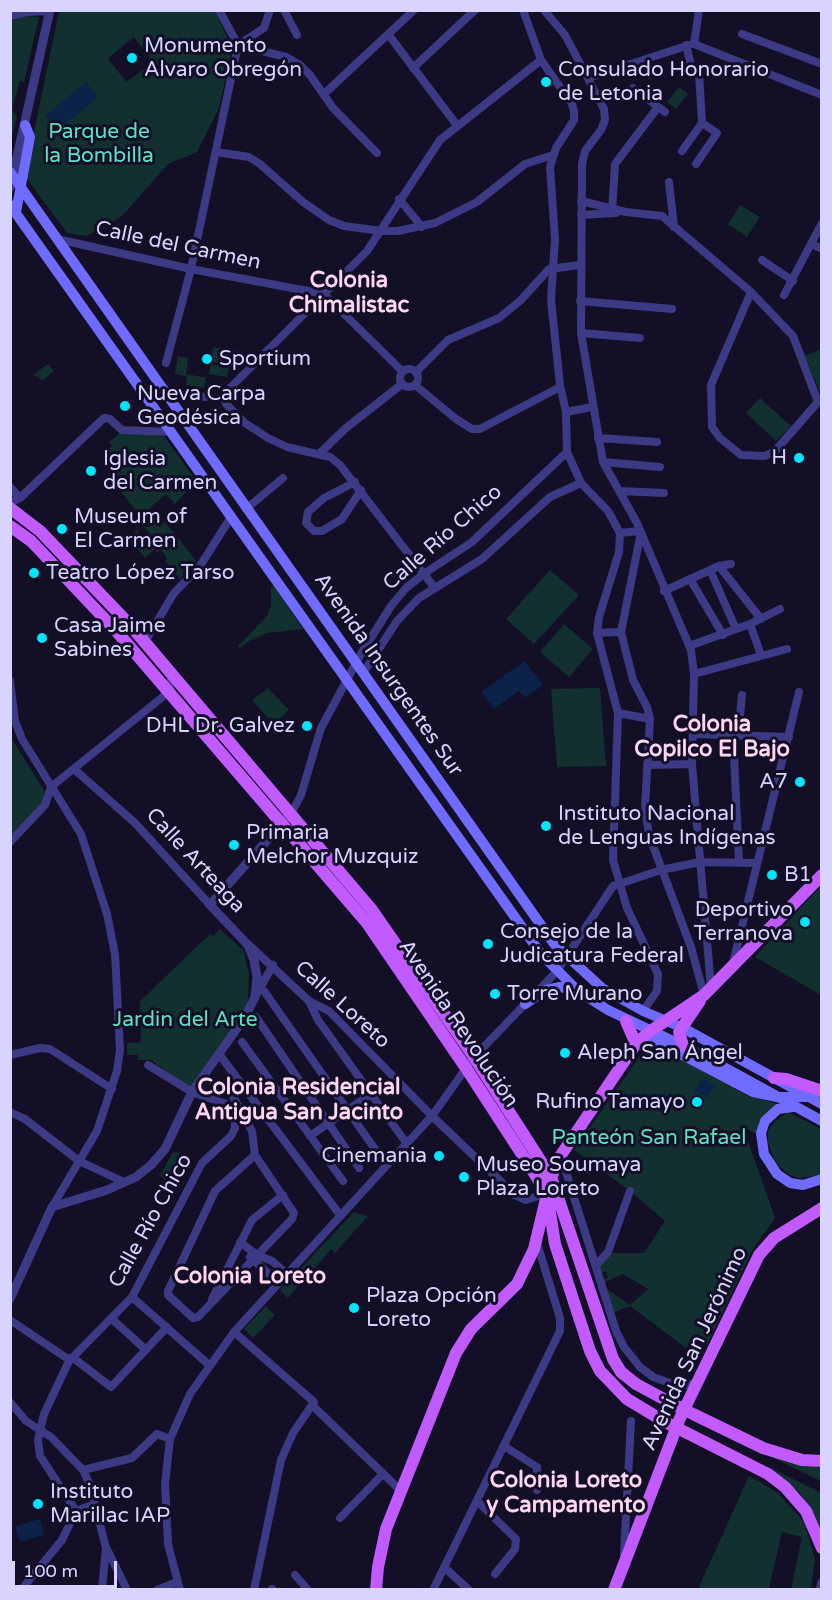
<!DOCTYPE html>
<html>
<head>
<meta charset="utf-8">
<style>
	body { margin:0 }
	#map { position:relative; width:832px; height:1600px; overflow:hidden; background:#130f26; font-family:"Varela Round",sans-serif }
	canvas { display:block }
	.frame { position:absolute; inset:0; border:12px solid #d9d4ff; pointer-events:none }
	.scale { position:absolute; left:12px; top:1561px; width:105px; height:27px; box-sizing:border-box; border:3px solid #d9d4ff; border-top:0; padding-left:8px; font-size:18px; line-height:21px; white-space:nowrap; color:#d9d4ff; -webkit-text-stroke:4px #130f26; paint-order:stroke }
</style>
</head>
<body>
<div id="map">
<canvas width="832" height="1600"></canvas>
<div class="frame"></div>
<div class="scale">100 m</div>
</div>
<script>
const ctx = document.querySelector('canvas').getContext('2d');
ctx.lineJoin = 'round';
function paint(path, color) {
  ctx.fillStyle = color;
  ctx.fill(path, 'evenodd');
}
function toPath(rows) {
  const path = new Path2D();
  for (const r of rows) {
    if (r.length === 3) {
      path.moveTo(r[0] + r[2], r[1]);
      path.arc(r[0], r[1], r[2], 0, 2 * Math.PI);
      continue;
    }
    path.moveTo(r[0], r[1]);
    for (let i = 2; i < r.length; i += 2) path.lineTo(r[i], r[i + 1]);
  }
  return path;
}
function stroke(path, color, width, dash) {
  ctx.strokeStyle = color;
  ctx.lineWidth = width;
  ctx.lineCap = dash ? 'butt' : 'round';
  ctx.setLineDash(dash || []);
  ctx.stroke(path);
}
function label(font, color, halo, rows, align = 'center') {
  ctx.font = font + ' "Varela Round",sans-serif';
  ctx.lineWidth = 6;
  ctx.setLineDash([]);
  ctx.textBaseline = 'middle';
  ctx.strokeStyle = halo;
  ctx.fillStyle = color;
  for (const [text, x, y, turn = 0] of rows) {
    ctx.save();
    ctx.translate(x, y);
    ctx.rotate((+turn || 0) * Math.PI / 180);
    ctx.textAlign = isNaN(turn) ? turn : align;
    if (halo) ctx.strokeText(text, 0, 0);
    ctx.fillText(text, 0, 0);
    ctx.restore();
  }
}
const green = toPath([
	[59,11,215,11,232,48,219,108,197,152,168,164,122,216,87,236,67,233,25,176],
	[134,37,153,62,126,82,108,58],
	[23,16,39,17,24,82,20,81,12,110,17,116,11,139,11,21],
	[679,87,688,94,676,109,667,102],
	[740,205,760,217,747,237,728,224],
	[213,347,244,352,242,367,211,362],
	[821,349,821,395,805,356],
	[178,356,188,358,186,376,175,374],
	[48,364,54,371,43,380,33,375],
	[211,364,229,367,227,377,209,374],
	[187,374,206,378,204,388,186,385],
	[760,398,791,426,776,441,746,413],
	[120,433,164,436,196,481,175,504,166,494,141,516,116,486,121,481,115,473,122,466,108,450,112,446,109,442],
	[155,522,159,527,165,522,197,562,180,579,165,561,167,558,161,550,157,552,155,549,145,558,128,538,141,527,138,532,147,543,153,537,144,527,149,527],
	[550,570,579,595,534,644,506,619],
	[274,585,303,629,268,633,249,641,240,648,238,646,267,616,271,605,271,587],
	[564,624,593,649,569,677,540,652],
	[268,688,289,710,274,724,252,700],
	[600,688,606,766,557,767,551,689],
	[10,736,45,792,43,802,11,837],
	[821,886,822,994,821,995,755,957],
	[220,929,244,951,249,975,248,1000,243,1016,190,1089,151,1060,138,1060,138,1055,127,1055,127,1043,141,1042,140,1001,210,934,213,936],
	[656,1046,748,1096,779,1104,759,1135,743,1127,775,1218,753,1249,707,1345,694,1336,686,1348,630,1306,613,1313,604,1287,630,1305,648,1289,623,1274,603,1283,602,1280,608,1278,606,1271,600,1273,598,1266,609,1253,644,1253,665,1221,630,1191,574,1150,645,1049,654,1049],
	[788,1112,821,1129,821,1175,799,1178,788,1174,775,1162,768,1142,768,1131,775,1121],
	[177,1152,186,1160,174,1183,170,1185,160,1176,172,1153],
	[354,1212,368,1216,335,1253,331,1249,288,1298,280,1290],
	[266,1306,275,1315,253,1338,244,1329],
	[765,1454,821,1468,821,1481],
	[767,1466,821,1493,821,1531,800,1493],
	[749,1476,778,1493,804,1522,815,1559,811,1589,791,1589,802,1537,782,1532,769,1589,698,1589]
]);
const water = toPath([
	[86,82,98,98,57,130,45,115],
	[525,661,543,685,525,698,519,691,494,709,481,692],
	[701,1079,715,1085,708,1098,695,1092],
	[40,1519,44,1535,20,1542,15,1526]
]);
const minor = toPath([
	[219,10,238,45],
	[284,10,297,35],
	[523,10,541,60,572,104,574,111,574,120,556,148,550,167,555,239,551,300,560,385,566,412,567,452,581,483,608,511,620,533,619,552,599,617,597,633,618,713,613,860,627,908,658,974,657,991,643,1011],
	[544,10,565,35,604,109,605,120,601,130,585,151,582,164,581,333,603,462,637,523,691,650,694,674,692,764,711,988],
	[10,16,26,12,49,11],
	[388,34,456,124],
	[742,34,822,64],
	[694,44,822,95],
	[694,44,699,10],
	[238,45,286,57,300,65,310,75,333,108,377,153],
	[238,45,264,28,270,10],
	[686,45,691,65,699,72,702,123,717,133,696,164],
	[413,68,475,10],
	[588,78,689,45],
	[633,88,665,112],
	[324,94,414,10],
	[682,151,702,123],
	[216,152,249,157,260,164,303,202,329,220,344,226,381,231,398,231,435,223,477,202,525,164,553,155],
	[669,182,674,227],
	[399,199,422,227],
	[581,201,626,212,662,216,751,292,793,336,818,402,775,451,765,456,741,455,720,438,712,427,711,385,751,292],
	[612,213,615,164,658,107],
	[581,215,616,213],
	[57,239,191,269,324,294,403,372],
	[812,244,822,249],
	[762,260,793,281],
	[784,295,822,223],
	[580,301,672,309],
	[581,333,640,338],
	[166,363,191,269,238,45],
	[409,378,9],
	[416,372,448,340,499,318,521,300,549,269,580,265],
	[415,385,456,419,472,429,480,429,560,387],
	[163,390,205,397],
	[566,412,592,407],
	[598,438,657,442],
	[320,453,346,428,402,384],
	[603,462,660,467],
	[355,482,324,498,308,512,306,523,314,531,322,531,342,519,361,490],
	[10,487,20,498],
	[620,491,664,493],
	[10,503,20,498,104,418,110,419,122,430,172,432],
	[246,509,283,478],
	[620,533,639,531],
	[640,537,621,632,633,680,647,707,650,719,645,808,649,835,691,947,704,995],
	[719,566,761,619],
	[710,570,736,629],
	[690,579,723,635],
	[434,587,340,465,330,457,287,447,268,438,245,423,226,404,224,398,227,391,367,251,440,140,541,60],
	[664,591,719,566,731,564],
	[750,624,761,655],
	[597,633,621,632],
	[145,642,174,593,200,566,231,517],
	[689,646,750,624,780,609],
	[363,673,397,621,419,598,482,559,550,497,581,483],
	[694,674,787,649],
	[10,681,15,721,22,739,81,834,107,914,115,954,120,1050,117,1071,97,1131,52,1207],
	[618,713,650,719],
	[693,734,789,737],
	[733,735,739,862],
	[738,735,742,695],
	[647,765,692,764],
	[74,769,135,823,210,905],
	[292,812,301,795,321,728,362,652,391,606,406,588,425,573,472,542,567,452],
	[10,842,45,805,51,787,170,691,171,673],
	[249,945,309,1001,329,1011,432,1116,515,1195,526,1200,547,1193],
	[733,963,799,692],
	[264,991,377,1152],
	[537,992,557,971,613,886,661,870,700,862,756,863],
	[256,995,273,965],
	[309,1001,318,1020,407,1144],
	[256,1017,359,1168],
	[242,1042,343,1181],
	[219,1054,340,1215],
	[10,1055,40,1048,50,1049,112,1089],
	[229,1089,252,1131,255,1155,294,1213,292,1219,198,1317,193,1318,168,1295,168,1291,215,1191,255,1155],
	[10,1112,25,1119,79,1161,124,1182],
	[310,1136,371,1094],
	[561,1156,616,1331,624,1347,640,1367,653,1377,678,1386,695,1384],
	[240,1242,257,1255,272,1261,286,1273],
	[250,1257,278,1282],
	[596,1265,608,1252,630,1191],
	[132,1297,208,1364],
	[212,1299,252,1220,283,1195],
	[112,1319,146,1350],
	[10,1320,65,1357,76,1360,111,1387,167,1327],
	[234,1332,314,1402,293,1433,281,1460,254,1590],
	[10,1402,26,1421,51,1437,83,1470,90,1485,106,1548,102,1590],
	[312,1405,401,1491],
	[504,1446,537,1467,537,1490],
	[83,1470,132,1458,157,1434,170,1439],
	[477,1501,516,1539,515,1549,495,1574],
	[76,1511,40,1456,38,1440,44,1414,69,1361,132,1297,202,1163,231,1136,235,1128,235,1114,226,1104,192,1092,148,1065],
	[76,1511,95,1504],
	[340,1518,383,1474],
	[107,1549,127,1590],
	[624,1554,631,1421],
	[444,1567,469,1590],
	[295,1575,308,1590],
	[272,1589,272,1590],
	[21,1590,62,1540,76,1511],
	[157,1590,177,1582],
	[180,1590,168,1544,165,1484,170,1439,190,1394,234,1332,432,1116,474,1057,528,1001],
	[433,1590,560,1331,560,1318,537,1243]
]);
const tertiary = toPath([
	[10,188,50,10],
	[10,1299,52,1207,107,1190,136,1177,151,1165,165,1149,192,1092,245,1017,255,997,257,977,254,960,248,945,210,905,292,812],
	[820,1590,822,1582]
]);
const secondary = toPath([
	[10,172,555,945,602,988,643,1011,683,1028,822,1104],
	[10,205,541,954,578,991,608,1010,698,1053,822,1121],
	[16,212,30,137,25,125],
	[525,1004,546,990,560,987,575,990],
	[636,1044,656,1041,753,1092,777,1097,807,1097],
	[793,1107,778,1109,765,1121,761,1133,764,1154,777,1174,790,1183,803,1185,822,1179]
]);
const primary = toPath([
	[10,508,40,531,131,626,372,910,474,1057,551,1177,613,1359,621,1372,636,1384,673,1404],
	[10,526,31,541,118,633,367,923,466,1068,547,1193,555,1244,590,1351,600,1371,627,1399,665,1422],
	[626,1021,636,1044],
	[683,1046,679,1032,700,1001],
	[774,1078,786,1079,822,1091],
	[549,1182,561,1155,636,1044,649,1032,704,995,822,875],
	[695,1415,763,1448,802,1460,822,1461],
	[687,1433,768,1474,785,1487,806,1511,822,1548],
	[376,1590,378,1567,386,1529,456,1353,471,1329,517,1284,534,1249,546,1199],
	[614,1590,680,1418,759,1255,774,1238,822,1208]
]);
const primaryBridge = toPath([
	[673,1404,695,1415],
	[665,1422,687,1433]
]);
const markers = [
	[132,58,6,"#00e5ff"],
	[546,82,6,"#00e5ff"],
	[207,359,6,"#00e5ff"],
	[125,406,6,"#00e5ff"],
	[799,458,6,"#00e5ff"],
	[91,471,6,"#00e5ff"],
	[62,529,6,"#00e5ff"],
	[34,573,6,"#00e5ff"],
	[42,638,6,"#00e5ff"],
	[307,726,6,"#00e5ff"],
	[800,782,6,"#00e5ff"],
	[546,826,6,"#00e5ff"],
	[234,845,6,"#00e5ff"],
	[772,875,6,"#00e5ff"],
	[805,922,6,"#00e5ff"],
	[488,944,6,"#00e5ff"],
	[495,994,6,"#00e5ff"],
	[565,1053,6,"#00e5ff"],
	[697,1102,6,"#00e5ff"],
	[439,1156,6,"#00e5ff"],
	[464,1177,6,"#00e5ff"],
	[354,1308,6,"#00e5ff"],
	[38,1504,6,"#00e5ff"]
];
const poiNames = [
	["Monumento",144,46],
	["Alvaro Obregón",144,70],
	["Consulado Honorario",558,70],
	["de Letonia",558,94],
	["Sportium",219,359],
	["Nueva Carpa",137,394],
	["Geodésica",137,418],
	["H",787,458,"right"],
	["Iglesia",103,459],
	["del Carmen",103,483],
	["Museum of",74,517],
	["El Carmen",74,541],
	["Teatro López Tarso",46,573],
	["Casa Jaime",54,626],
	["Sabines",54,650],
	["DHL Dr. Galvez",295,726,"right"],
	["A7",788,782,"right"],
	["Instituto Nacional",558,814],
	["de Lenguas Indígenas",558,838],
	["Primaria",246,833],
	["Melchor Muzquiz",246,857],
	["B1",784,875],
	["Deportivo",793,910,"right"],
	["Terranova",793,934,"right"],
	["Consejo de la",500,932],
	["Judicatura Federal",500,956],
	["Torre Murano",507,994],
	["Aleph San Ángel",577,1053],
	["Rufino Tamayo",685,1102,"right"],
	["Cinemania",427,1156,"right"],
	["Museo Soumaya",476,1165],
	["Plaza Loreto",476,1189],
	["Plaza Opción",366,1296],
	["Loreto",366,1320],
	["Instituto",50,1492],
	["Marillac IAP",50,1516]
];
const parkNames = [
	["Parque de",99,132],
	["la Bombilla",99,156],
	["Jardin del Arte",185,1020],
	["Panteón San Rafael",649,1138]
];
const streetNames = [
	["Calle del Carmen",178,246,12],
	["Calle Río Chico",443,538,-41],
	["Avenida Insurgentes Sur",388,675,55],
	["Calle Arteaga",195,861,47],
	["Calle Loreto",342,1005,42],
	["Avenida Revolución",458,1024,56],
	["Calle Río Chico",151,1221,-61],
	["Avenida San Jerónimo",695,1349,-65]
];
const neighbourhoodNames = [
	["Colonia",349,281],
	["Chimalistac",349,306],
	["Colonia",712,725],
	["Copilco El Bajo",712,750],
	["Colonia Residencial",299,1088],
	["Antigua San Jacinto",299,1113],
	["Colonia Loreto",250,1277],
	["Colonia Loreto",566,1481],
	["y Campamento",566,1506]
];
paint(green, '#12302f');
paint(water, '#0c2248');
stroke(minor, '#3d3a85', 8);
stroke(tertiary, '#3d3a85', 9);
stroke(secondary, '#6f6bff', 10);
stroke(primary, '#c25bff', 12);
stroke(primaryBridge, '#c25bff', 12);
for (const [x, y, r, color] of markers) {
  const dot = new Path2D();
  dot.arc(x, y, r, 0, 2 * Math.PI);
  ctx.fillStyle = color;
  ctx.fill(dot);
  stroke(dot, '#130f26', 2);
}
label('21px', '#d9d4ff', '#130f26', poiNames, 'left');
label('21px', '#5fe0c0', '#130f26', parkNames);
label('21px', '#d9d4ff', '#130f26', streetNames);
label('bold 22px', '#ffd6f0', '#130f26', neighbourhoodNames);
</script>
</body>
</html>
